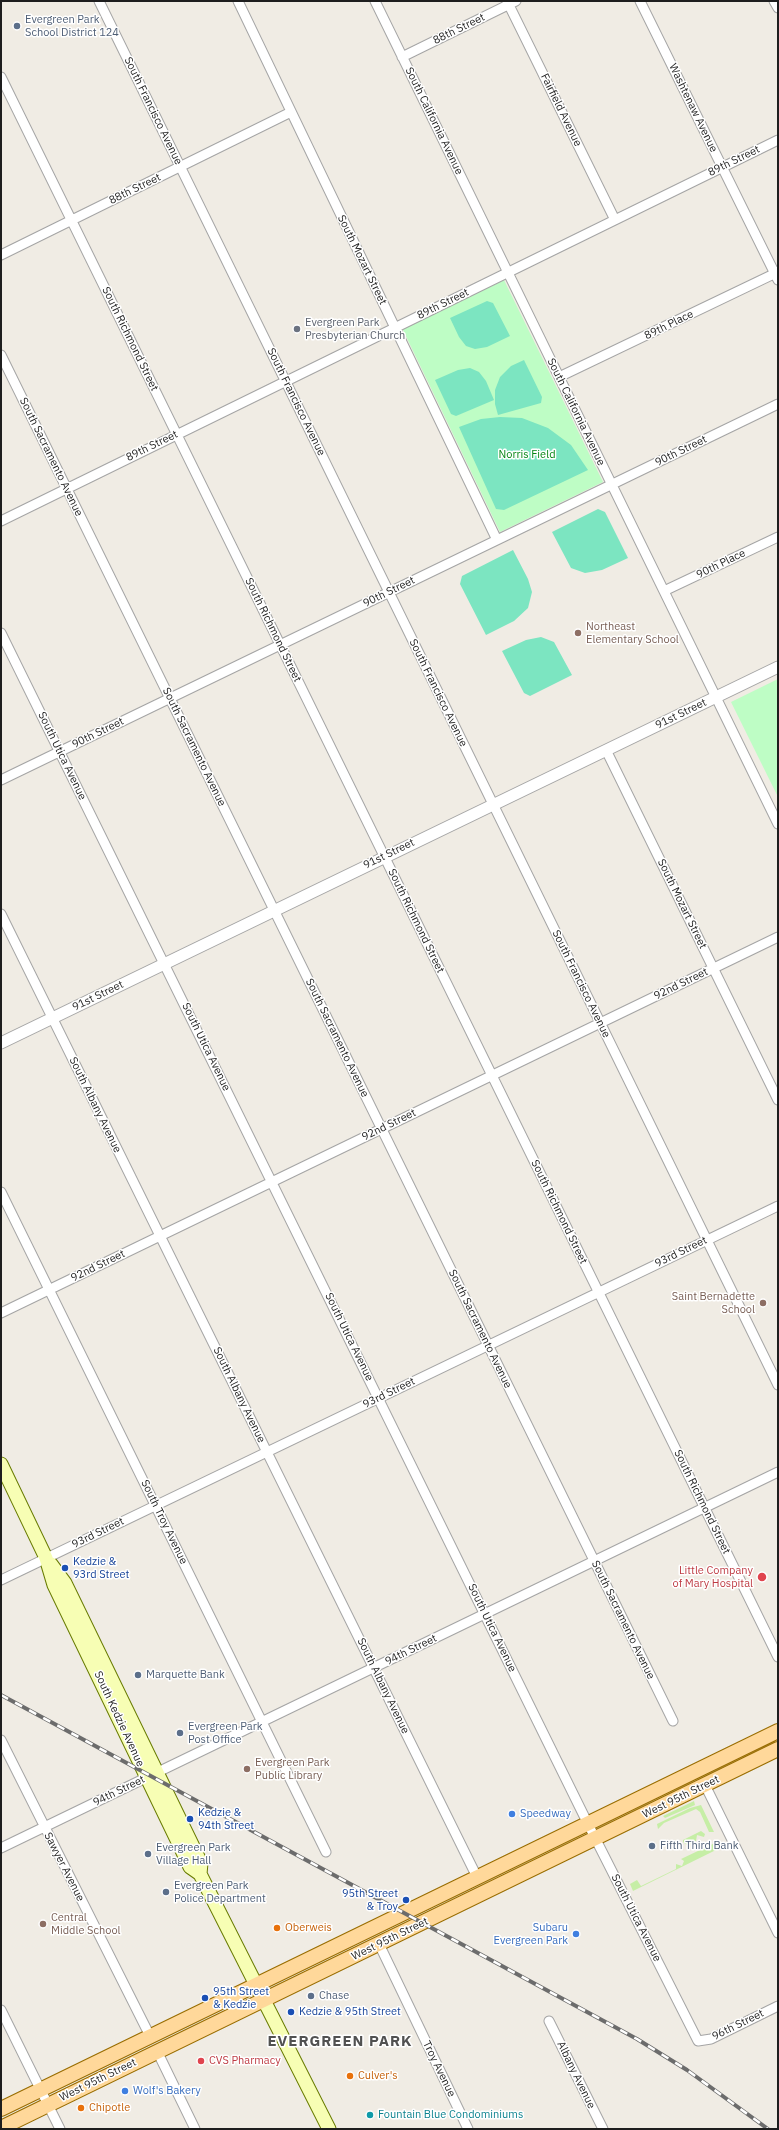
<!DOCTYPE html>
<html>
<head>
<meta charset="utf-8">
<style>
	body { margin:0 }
	#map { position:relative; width:779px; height:2130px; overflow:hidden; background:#f0ece4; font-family:"IBM Plex Sans",sans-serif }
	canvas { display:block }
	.frame { position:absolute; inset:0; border:2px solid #1e1e1e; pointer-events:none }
</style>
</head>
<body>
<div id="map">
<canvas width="779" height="2130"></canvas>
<div class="frame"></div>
</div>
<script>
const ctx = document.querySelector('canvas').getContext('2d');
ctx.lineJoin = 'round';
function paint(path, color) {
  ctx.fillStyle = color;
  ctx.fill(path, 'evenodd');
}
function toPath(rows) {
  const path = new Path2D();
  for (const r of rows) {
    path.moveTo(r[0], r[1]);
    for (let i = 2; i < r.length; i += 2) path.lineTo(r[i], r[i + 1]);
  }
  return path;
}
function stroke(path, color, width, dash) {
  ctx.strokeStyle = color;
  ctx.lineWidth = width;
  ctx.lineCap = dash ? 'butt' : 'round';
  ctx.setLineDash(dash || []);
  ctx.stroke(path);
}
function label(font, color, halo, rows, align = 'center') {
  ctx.font = font + ' "IBM Plex Sans",sans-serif';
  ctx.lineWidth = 3;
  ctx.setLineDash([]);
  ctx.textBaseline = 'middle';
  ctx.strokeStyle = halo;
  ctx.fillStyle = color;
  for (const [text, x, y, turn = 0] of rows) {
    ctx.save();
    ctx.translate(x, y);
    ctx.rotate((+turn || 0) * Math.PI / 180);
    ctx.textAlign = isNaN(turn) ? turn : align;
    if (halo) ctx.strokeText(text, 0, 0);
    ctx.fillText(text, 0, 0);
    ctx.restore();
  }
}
const grass = toPath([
	[694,1801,695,1805,665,1818,663,1816],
	[701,1805,714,1832,709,1832,700,1812,696,1809,664,1823,658,1829,657,1824,690,1808],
	[701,1831,705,1834,704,1837,697,1835,696,1841,687,1845,683,1842,683,1840],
	[719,1841,722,1847,633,1891,630,1884,637,1880,641,1886,676,1869,676,1864,682,1866,684,1861,681,1859]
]);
const park = toPath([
	[503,278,603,482,500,532,402,328],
	[778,679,778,797,731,702]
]);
const pitch = toPath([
	[487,301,493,303,510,336,487,347,475,349,466,346,459,337,450,318],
	[524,360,542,397,541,403,498,415,495,404,495,390,500,377,511,366],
	[470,368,479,372,486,381,494,400,456,416,451,414,435,380,458,370],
	[500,417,522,418,548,428,571,445,588,470,504,510,496,509,459,427,481,419],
	[598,509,605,512,628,558,602,570,585,573,571,568,552,532],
	[513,550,528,579,532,592,528,608,514,621,486,635,460,584,462,576],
	[541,637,554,642,572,675,530,696,524,693,502,651,526,640]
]);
const minor = toPath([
	[99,1,778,1385],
	[238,1,497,540],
	[375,1,778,824],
	[507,1,615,220],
	[640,1,778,280],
	[774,1,778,8],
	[402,57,516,1],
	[1,77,778,1657],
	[1,255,291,112],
	[1,355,673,1721],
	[559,377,778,272],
	[1,521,778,140],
	[664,591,778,537],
	[1,633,588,1824,698,2041,711,2039,778,2006],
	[606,750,778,1100],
	[1,780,778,404],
	[1,914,477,1877],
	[1,1192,326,1852],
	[1,1313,778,937],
	[1,1580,778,1206],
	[1,1740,150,2036],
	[705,1785,778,1933],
	[1,1848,778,1472],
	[379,1944,468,2129],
	[1,2010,60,2129],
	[549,2021,603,2129],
	[157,2051,195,2129]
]);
const tertiary = toPath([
	[1,1043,778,667]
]);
const secondary = toPath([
	[1,1464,46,1558,54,1585,190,1867,200,1874,329,2129],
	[51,1564,65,1583,201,1863,200,1874]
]);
const primary = toPath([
	[1,2109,778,1731],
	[1,2128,778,1749]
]);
const rail = toPath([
	[1,1695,637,2039,687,2070,768,2129]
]);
const markers = [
	[17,26,4,"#5c6f8a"],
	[297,329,4,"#6b7280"],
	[578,633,4,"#8d6e63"],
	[763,1303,4,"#8d6e63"],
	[65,1568,4,"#1a4fb4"],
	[762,1577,5,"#e0444e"],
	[138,1675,4,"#5c6f8a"],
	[180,1733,4,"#5c6f8a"],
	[247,1769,4,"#8d6e63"],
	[512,1814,4,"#3f7fe0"],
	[190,1819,4,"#1a4fb4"],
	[652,1846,4,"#5c6f8a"],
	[148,1854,4,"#5c6f8a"],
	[166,1892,4,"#5c6f8a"],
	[406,1900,4,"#1a4fb4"],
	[43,1924,4,"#8d6e63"],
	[277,1928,4,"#e8710a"],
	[576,1934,4,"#3f7fe0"],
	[311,1996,4,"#5c6f8a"],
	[205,1998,4,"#1a4fb4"],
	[291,2012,4,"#1a4fb4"],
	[201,2061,4,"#e0444e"],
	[350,2076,4,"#e8710a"],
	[125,2091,4,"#3f7fe0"],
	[81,2108,4,"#e8710a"],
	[370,2115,4,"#0f9aa8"]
];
const serviceNames = [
	["Evergreen Park",25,20],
	["School District 124",25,33],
	["Marquette Bank",146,1675],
	["Evergreen Park",188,1727],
	["Post Office",188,1740],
	["Fifth Third Bank",660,1846],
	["Evergreen Park",156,1848],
	["Village Hall",156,1861],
	["Evergreen Park",174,1886],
	["Police Department",174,1899],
	["Chase",319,1996]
];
const streetNames = [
	["88th Street",459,29,-26],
	["Washtenaw Avenue",693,108,64],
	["Fairfield Avenue",561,110,64],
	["South Francisco Avenue",153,111,64],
	["South California Avenue",434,121,64],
	["89th Street",734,161,-26],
	["88th Street",135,189,-26],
	["South Mozart Street",362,260,64],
	["89th Street",443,304,-26],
	["89th Place",669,325,-26],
	["South Richmond Street",130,339,64],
	["South Francisco Avenue",296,402,64],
	["South California Avenue",576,412,64],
	["89th Street",152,446,-26],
	["90th Street",681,451,-26],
	["South Sacramento Avenue",51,457,64],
	["90th Place",721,564,-26],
	["90th Street",389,592,-26],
	["South Richmond Street",273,630,64],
	["South Francisco Avenue",438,693,64],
	["91st Street",681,714,-26],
	["90th Street",98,733,-26],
	["South Sacramento Avenue",194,747,64],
	["South Utica Avenue",62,756,64],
	["91st Street",389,854,-26],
	["South Mozart Street",682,904,64],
	["South Richmond Street",416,921,64],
	["South Francisco Avenue",581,984,64],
	["92nd Street",681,984,-26],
	["91st Street",98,996,-26],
	["South Sacramento Avenue",337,1038,64],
	["South Utica Avenue",206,1047,64],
	["South Albany Avenue",95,1105,64],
	["92nd Street",389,1125,-26],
	["South Richmond Street",559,1212,64],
	["93rd Street",681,1252,-26],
	["92nd Street",98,1266,-26],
	["South Sacramento Avenue",480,1329,64],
	["South Utica Avenue",349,1337,64],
	["93rd Street",389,1393,-26],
	["South Albany Avenue",239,1395,64],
	["South Richmond Street",702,1502,64],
	["South Troy Avenue",164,1522,64],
	["93rd Street",98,1533,-26],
	["South Sacramento Avenue",623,1620,64],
	["South Utica Avenue",492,1628,64],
	["94th Street",411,1650,-26],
	["South Albany Avenue",383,1686,64],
	["South Kedzie Avenue",119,1719,65],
	["94th Street",119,1791,-26],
	["West 95th Street",681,1797,-26],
	["Sawyer Avenue",64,1867,63],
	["South Utica Avenue",636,1918,63],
	["West 95th Street",390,1939,-26],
	["96th Street",738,2025,-26],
	["Troy Avenue",439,2069,64],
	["Albany Avenue",576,2075,64],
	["West 95th Street",98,2080,-26]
];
const worshipNames = [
	["Evergreen Park",305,323],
	["Presbyterian Church",305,336]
];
const parkNames = [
	["Norris Field",527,455]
];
const educationNames = [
	["Northeast",586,627],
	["Elementary School",586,640],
	["Saint Bernadette",755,1297,"right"],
	["School",755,1310,"right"],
	["Evergreen Park",255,1763],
	["Public Library",255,1776],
	["Central",51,1918],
	["Middle School",51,1931]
];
const transitNames = [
	["Kedzie &",73,1562],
	["93rd Street",73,1575],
	["Kedzie &",198,1813],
	["94th Street",198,1826],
	["95th Street",398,1894,"right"],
	["& Troy",398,1907,"right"],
	["95th Street",213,1992],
	["& Kedzie",213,2005],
	["Kedzie & 95th Street",299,2012]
];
const healthNames = [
	["Little Company",753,1571],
	["of Mary Hospital",753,1584],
	["CVS Pharmacy",209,2061,"left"]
];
const shopNames = [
	["Speedway",520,1814],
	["Subaru",568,1928,"right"],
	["Evergreen Park",568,1941,"right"],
	["Wolf's Bakery",133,2091]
];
const foodNames = [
	["Oberweis",285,1928],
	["Culver's",358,2076],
	["Chipotle",89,2108]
];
const cultureNames = [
	["Fountain Blue Condominiums",378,2115]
];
const districtNames = [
	["EVERGREEN PARK",340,2042]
];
paint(grass, '#c6eea6');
paint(park, '#befdc5');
paint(pitch, '#7ce5c1');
stroke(minor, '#a5a5a5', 11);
stroke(tertiary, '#a5a5a5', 13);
stroke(secondary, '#687b00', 15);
stroke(primary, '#996d00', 16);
stroke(minor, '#fff', 9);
stroke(tertiary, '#fff', 11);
stroke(secondary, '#f7feb4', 13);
stroke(primary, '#ffd89a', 14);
stroke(rail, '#6c6c6c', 4);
stroke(rail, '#fff', 2.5, [8]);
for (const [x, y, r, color] of markers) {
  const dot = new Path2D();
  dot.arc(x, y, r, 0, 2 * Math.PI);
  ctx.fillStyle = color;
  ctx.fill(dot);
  stroke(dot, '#fff', 1.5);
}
label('11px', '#4e5e75', '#fff', serviceNames, 'left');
label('11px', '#1e1e1e', '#fff', streetNames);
label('11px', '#5b616d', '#fff', worshipNames, 'left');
label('11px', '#048514', '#fff', parkNames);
label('11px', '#785e54', '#fff', educationNames, 'left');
label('11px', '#164399', '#fff', transitNames, 'left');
label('11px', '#be3a42', '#fff', healthNames, 'right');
label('11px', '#366cbe', '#fff', shopNames, 'left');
label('11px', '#c56008', '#fff', foodNames, 'left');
label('11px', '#0d838f', '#fff', cultureNames, 'left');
ctx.letterSpacing = '1px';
label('bold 15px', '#515151', '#fff', districtNames);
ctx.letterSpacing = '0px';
</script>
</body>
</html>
